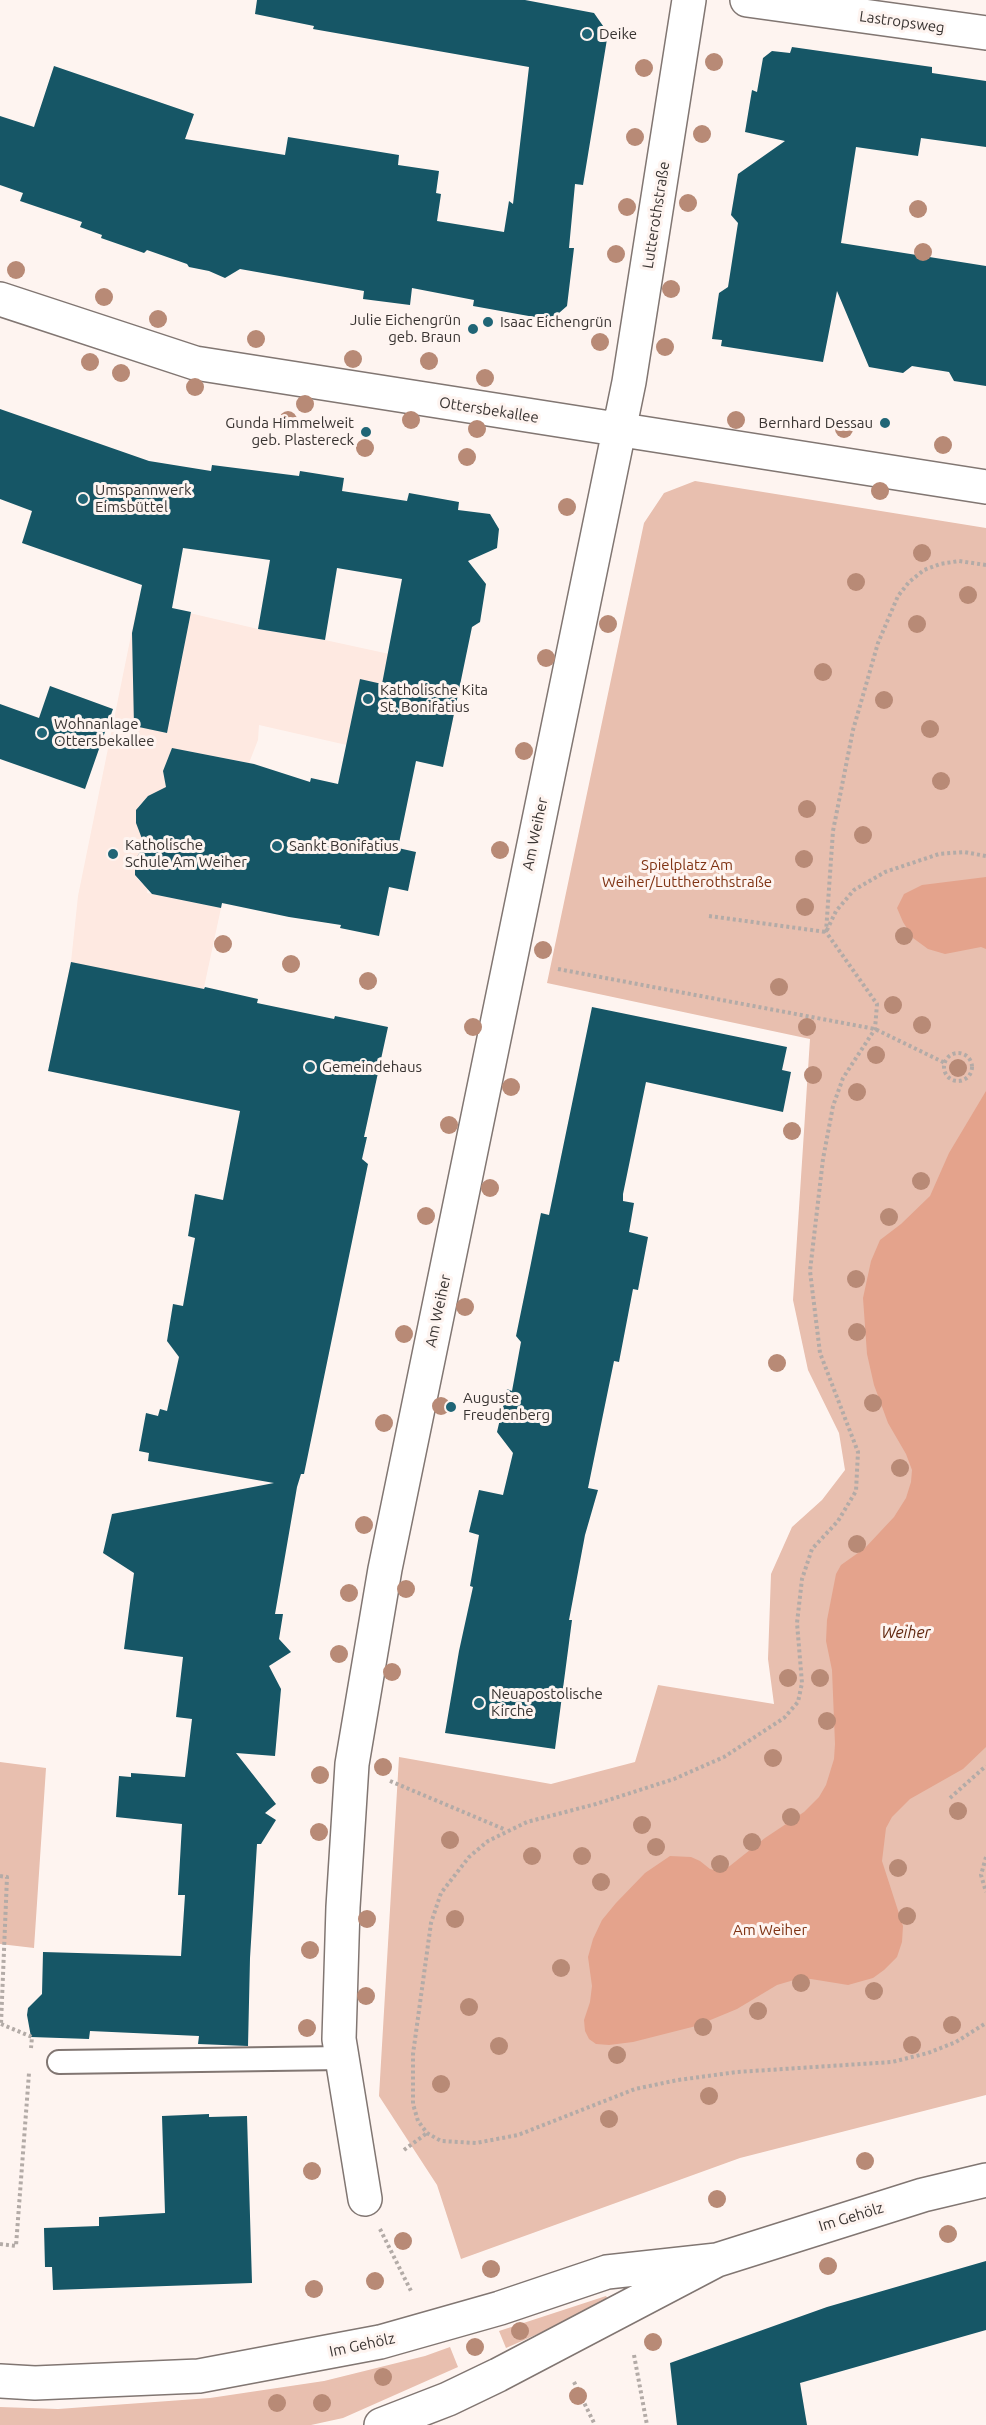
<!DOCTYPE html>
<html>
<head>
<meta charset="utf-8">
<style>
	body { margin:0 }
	canvas { display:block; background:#fef4f0 }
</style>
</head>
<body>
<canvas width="986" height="2425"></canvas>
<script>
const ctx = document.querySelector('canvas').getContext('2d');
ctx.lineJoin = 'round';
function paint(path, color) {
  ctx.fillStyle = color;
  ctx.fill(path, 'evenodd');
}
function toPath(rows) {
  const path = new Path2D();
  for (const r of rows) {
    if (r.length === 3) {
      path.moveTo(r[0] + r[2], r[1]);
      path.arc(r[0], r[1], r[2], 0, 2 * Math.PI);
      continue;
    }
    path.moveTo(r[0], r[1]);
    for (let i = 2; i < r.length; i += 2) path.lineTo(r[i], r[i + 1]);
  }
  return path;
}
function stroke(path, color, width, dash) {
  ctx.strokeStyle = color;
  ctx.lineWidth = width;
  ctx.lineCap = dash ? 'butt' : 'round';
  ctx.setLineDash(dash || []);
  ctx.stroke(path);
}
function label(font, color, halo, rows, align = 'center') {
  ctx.font = font + ' Ubuntu,sans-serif';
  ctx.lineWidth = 6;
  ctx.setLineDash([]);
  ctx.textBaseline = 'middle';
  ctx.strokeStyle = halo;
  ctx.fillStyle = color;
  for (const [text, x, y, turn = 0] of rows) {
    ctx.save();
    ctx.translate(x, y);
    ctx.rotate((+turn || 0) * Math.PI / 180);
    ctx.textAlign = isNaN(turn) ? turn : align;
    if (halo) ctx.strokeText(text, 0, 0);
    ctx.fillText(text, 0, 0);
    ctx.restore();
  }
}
const built = toPath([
	[138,601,258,629,325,640,463,670,443,767,259,725,258,740,249,763,187,751,184,764,166,779,166,792,148,796,138,807,136,823,149,841,138,856,134,867,138,880,148,887,147,893,221,908,194,1034,48,1071,71,962,78,896]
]);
const green = toPath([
	[695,481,986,528,986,2095,740,2158,461,2259,437,2185,379,2096,399,1757,551,1784,635,1762,658,1685,774,1704,768,1659,771,1574,792,1527,822,1500,845,1470,839,1433,808,1370,793,1300,810,1039,547,983,644,523,664,493],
	[0,1762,46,1768,34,1948,0,1944],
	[606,2296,610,2302,506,2348,499,2331],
	[450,2347,458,2367,343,2418,311,2425,0,2425,0,2407,58,2409,210,2398,324,2381,425,2356]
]);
const water = toPath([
	[986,877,986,949,981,947,945,954,928,949,913,938,903,922,897,908,904,894,922,885],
	[986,1091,986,1747,963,1769,910,1799,892,1817,886,1828,882,1861,903,1926,902,1942,897,1957,884,1970,873,1978,848,1985,811,1979,794,1980,777,1985,737,2009,696,2026,633,2042,609,2045,596,2044,589,2039,585,2031,584,2020,590,2002,592,1986,588,1957,593,1939,602,1920,616,1903,645,1873,670,1856,691,1857,700,1861,710,1869,718,1871,726,1869,765,1838,804,1812,819,1797,826,1785,834,1759,835,1744,832,1670,826,1641,827,1620,836,1574,841,1565,865,1548,894,1517,906,1498,911,1482,912,1470,906,1454,888,1423,874,1385,867,1354,863,1298,871,1261,880,1240,901,1224,930,1196,949,1153]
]);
const building = toPath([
	[257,0,525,0,594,13,608,33,583,185,575,184,569,248,574,248,567,306,551,320,473,306,474,300,412,288,410,305,363,299,364,291,240,269,225,278,209,271,189,267,187,264,147,250,144,253,101,238,102,235,80,227,82,222,20,201,23,193,0,185,0,116,34,127,54,66,194,114,185,139,285,155,288,137,399,155,398,165,439,171,436,193,441,194,437,221,504,232,509,201,513,204,529,67,313,29,314,26,255,14],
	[792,47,932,67,932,73,986,81,986,147,921,138,918,156,856,147,841,243,986,266,986,386,954,381,949,372,912,366,903,373,869,367,837,291,823,362,721,346,722,340,712,339,719,293,728,287,738,223,731,215,738,174,785,141,745,132,752,90,757,92,763,58,772,51,790,53],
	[0,409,149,461,211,471,212,465,299,476,300,471,344,478,342,491,407,501,409,493,459,502,458,510,490,514,499,529,497,548,468,561,486,584,484,597,480,622,472,627,443,767,416,761,398,848,416,852,408,891,389,887,379,936,340,928,341,925,289,917,222,903,221,908,152,894,135,875,135,861,144,844,136,823,136,810,148,796,166,787,163,771,172,748,254,764,310,782,311,778,338,784,360,679,382,684,402,579,337,568,325,640,258,629,270,560,183,548,172,608,191,612,167,733,134,726,132,633,142,585,22,543,32,511,0,499],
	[50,686,113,709,85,789,0,759,0,704,39,718],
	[71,962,204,989,205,987,258,999,257,1003,334,1019,335,1016,388,1027,364,1137,367,1137,362,1159,368,1164,304,1474,301,1474,297,1487,275,1614,283,1614,279,1639,291,1652,269,1666,281,1689,275,1756,236,1753,276,1804,265,1813,276,1820,261,1844,257,1844,250,1958,248,2046,198,2044,199,2036,90,2031,89,2039,31,2037,27,2015,28,2008,42,1994,43,1952,181,1956,185,1895,178,1895,182,1824,116,1817,119,1776,131,1777,131,1773,185,1777,192,1719,176,1717,183,1657,124,1649,134,1573,103,1553,112,1514,274,1483,148,1461,149,1453,139,1451,146,1413,158,1416,160,1409,167,1411,179,1357,167,1341,173,1304,183,1306,195,1238,188,1236,195,1194,223,1200,240,1111,48,1071],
	[592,1007,787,1047,782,1070,791,1072,783,1112,646,1082,623,1194,623,1201,634,1203,629,1232,648,1237,638,1290,633,1289,619,1362,614,1361,588,1488,598,1490,585,1535,569,1620,572,1620,555,1749,548,1748,445,1733,459,1651,473,1587,470,1586,479,1535,469,1532,479,1490,503,1495,513,1453,497,1432,507,1389,512,1391,521,1342,516,1336,530,1268,541,1213,549,1215],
	[209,2114,209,2117,247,2116,252,2283,53,2290,52,2267,45,2267,44,2228,99,2226,99,2217,165,2213,162,2116],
	[986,2261,986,2330,800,2383,807,2425,677,2425,670,2363,827,2307]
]);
const path = toPath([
	[986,565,959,561,940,564,924,570,909,582,898,596,878,643,853,730,833,831,826,932,877,1004,875,1029,843,1078,833,1106,823,1159,810,1271,820,1353,858,1452,856,1491,838,1521,812,1549,802,1579,797,1623,802,1683,798,1702,784,1718,724,1757,674,1779,596,1804,527,1822,488,1841,469,1857,441,1893,431,1923,413,2054,413,2104,418,2121,427,2133,441,2141,476,2143,518,2135,635,2089,678,2080,737,2072,892,2062,928,2053,956,2042,986,2023],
	[709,916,826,932,836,911,854,890,885,872,939,854,964,852,986,856],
	[558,969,875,1029,945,1063],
	[958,1067,14],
	[390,1781,506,1830],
	[950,1798,986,1766],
	[986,1857,981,1875,986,1892],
	[0,1876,7,1877,1,2024],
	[1,2024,32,2037,31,2048],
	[404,2150,427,2133],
	[380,2229,412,2293],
	[0,2244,16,2246,29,2073],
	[634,2355,647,2425],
	[574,2382,595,2425]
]);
const lane = toPath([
	[59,2062,342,2058]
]);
const street = toPath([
	[747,0,986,33],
	[0,299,195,363,986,487],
	[365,2199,339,2039,343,1907,352,1764,385,1569,629,382,689,0]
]);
const primary = toPath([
	[0,2381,35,2383,199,2376,380,2342,500,2308,607,2272,717,2260],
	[381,2425,448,2399,498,2375,717,2260,923,2195,986,2180]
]);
const trees = [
	[714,62],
	[644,68],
	[702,134],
	[635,137],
	[688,203],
	[627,207],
	[918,209],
	[923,252],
	[616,254],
	[16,270],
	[671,289],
	[104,297],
	[158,319],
	[256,339],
	[600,342],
	[665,347],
	[353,359],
	[429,361],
	[90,362],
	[121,373],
	[485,378],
	[195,387],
	[305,404],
	[288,420],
	[411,420],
	[736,420],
	[477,429],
	[844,429],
	[943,445],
	[365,448],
	[467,457],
	[880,491],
	[567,507],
	[922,553],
	[856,582],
	[968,595],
	[608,624],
	[917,624],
	[546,658],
	[823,672],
	[884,700],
	[930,729],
	[524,751],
	[941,781],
	[807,809],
	[863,835],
	[500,850],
	[804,859],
	[805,907],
	[904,936],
	[223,944],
	[543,950],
	[291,964],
	[368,981],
	[779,987],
	[893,1005],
	[922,1025],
	[473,1027],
	[807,1027],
	[876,1055],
	[958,1068],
	[813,1075],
	[511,1087],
	[857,1092],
	[449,1125],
	[792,1131],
	[921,1181],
	[490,1188],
	[426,1216],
	[889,1217],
	[856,1279],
	[465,1307],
	[857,1332],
	[404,1334],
	[777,1363],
	[873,1403],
	[441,1406],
	[384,1423],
	[900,1468],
	[364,1525],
	[857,1544],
	[406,1589],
	[349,1593],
	[339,1654],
	[392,1672],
	[788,1678],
	[820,1678],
	[827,1721],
	[773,1758],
	[383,1767],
	[320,1775],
	[958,1811],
	[791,1817],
	[642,1825],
	[319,1832],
	[450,1840],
	[752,1842],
	[656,1847],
	[532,1856],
	[582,1856],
	[720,1864],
	[898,1868],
	[601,1882],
	[907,1916],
	[367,1919],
	[455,1919],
	[310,1950],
	[561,1968],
	[801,1983],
	[874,1991],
	[366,1996],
	[469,2007],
	[758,2011],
	[952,2025],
	[703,2027],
	[307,2028],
	[912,2045],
	[499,2046],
	[617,2055],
	[441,2084],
	[709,2096],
	[609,2119],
	[865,2161],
	[312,2171],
	[717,2199],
	[948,2234],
	[403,2241],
	[828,2266],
	[491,2269],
	[375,2281],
	[314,2289],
	[520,2331],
	[653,2342],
	[475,2347],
	[383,2377],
	[578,2396],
	[277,2403],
	[322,2403]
];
const markers = [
	[587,34,6,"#206576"],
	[488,322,6,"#206576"],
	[473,329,6,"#206576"],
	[885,423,6,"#206576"],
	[366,432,6,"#206576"],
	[83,499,6,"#206576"],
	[368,699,6,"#206576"],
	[42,733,6,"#206576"],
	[277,846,6,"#206576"],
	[113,854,6,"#206576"],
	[310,1067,6,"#206576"],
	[451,1407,6,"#206576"],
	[479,1703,6,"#206576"]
];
const streetNames = [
	["Lastropsweg",902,22,8],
	["Lutterothstraße",656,215,-81],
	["Ottersbekallee",489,410,9],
	["Am Weiher",535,834,-78],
	["Am Weiher",438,1311,-78],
	["Im Gehölz",851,2217,-17],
	["Im Gehölz",362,2345,-12]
];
const poiNames = [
	["Deike",599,34],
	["Julie Eichengrün",461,320,"right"],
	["geb. Braun",461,337,"right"],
	["Isaac Eichengrün",500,322],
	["Gunda Himmelweit",354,423,"right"],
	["geb. Plastereck",354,440,"right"],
	["Bernhard Dessau",873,423,"right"],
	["Umspannwerk",95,490],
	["Eimsbüttel",95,507],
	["Katholische Kita",380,690],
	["St. Bonifatius",380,707],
	["Wohnanlage",54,724],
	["Ottersbekallee",54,741],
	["Katholische",125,845],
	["Schule Am Weiher",125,862],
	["Sankt Bonifatius",289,846],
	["Gemeindehaus",322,1067],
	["Auguste",463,1398],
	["Freudenberg",463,1415],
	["Neuapostolische",491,1694],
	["Kirche",491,1711]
];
const parkNames = [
	["Spielplatz Am",687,865],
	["Weiher/Luttherothstraße",687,882],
	["Am Weiher",770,1930]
];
const waterNames = [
	["Weiher",906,1633]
];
paint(built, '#fee9e1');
paint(green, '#e8bfaf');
paint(water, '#e4a38c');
paint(building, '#165666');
stroke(lane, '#817672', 26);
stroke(street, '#817672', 36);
stroke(primary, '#817672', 36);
stroke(path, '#b3aba7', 4, [3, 3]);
stroke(lane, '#fff', 22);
stroke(street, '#fff', 33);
stroke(primary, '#fff', 33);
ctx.fillStyle = '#b88a76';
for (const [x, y] of trees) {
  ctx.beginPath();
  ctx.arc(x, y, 9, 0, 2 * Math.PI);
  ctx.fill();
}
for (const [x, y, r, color] of markers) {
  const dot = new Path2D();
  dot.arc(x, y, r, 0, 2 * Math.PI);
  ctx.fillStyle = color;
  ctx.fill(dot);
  stroke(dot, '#fef4f0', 2);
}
label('15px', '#393432', '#fef4f0', streetNames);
label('15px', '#393432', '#fef4f0', poiNames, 'left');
label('15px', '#7f3313', '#fef4f0', parkNames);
label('italic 16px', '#60260e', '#fef4f0', waterNames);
</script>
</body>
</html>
